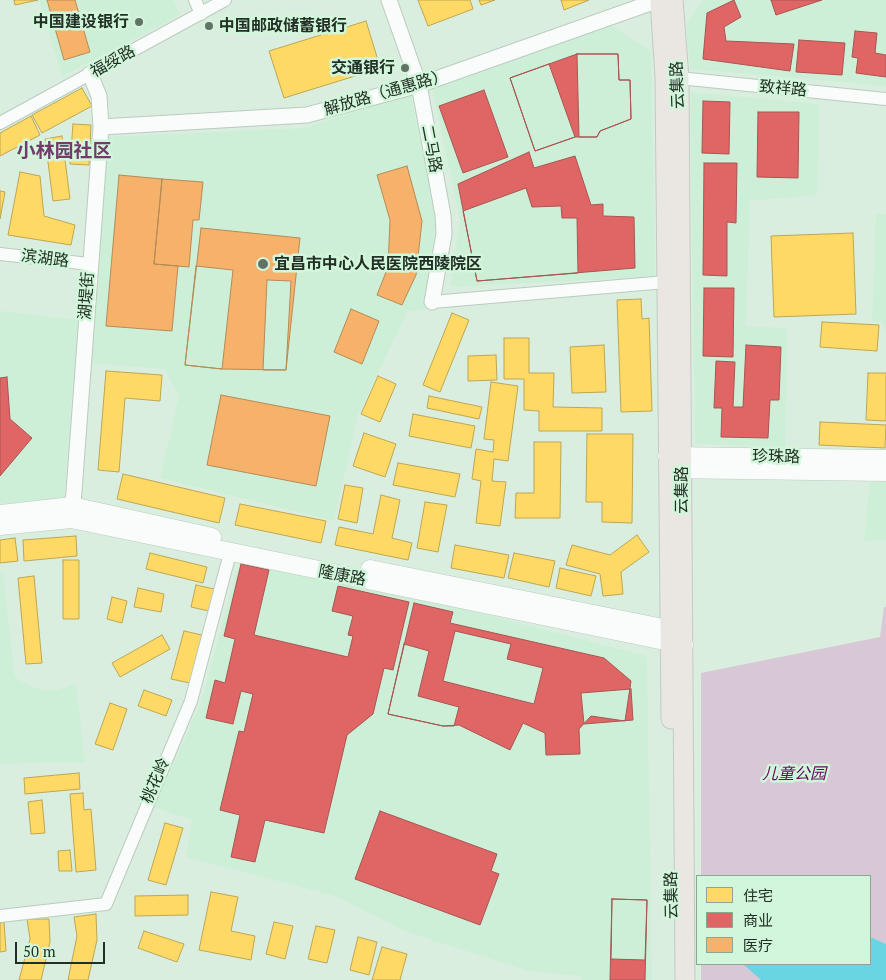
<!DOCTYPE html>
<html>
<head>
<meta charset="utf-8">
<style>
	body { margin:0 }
	#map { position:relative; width:886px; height:980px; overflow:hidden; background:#daeedf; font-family:"PT Serif","Noto Sans SC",serif }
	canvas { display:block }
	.legend { position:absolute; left:696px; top:875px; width:175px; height:90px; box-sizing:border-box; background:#d2f6db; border:1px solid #8ca692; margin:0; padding:6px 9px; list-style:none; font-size:15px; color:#222f25 }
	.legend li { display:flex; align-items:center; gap:10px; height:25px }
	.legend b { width:25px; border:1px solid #8ca692 }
	.scale { position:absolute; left:15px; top:942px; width:90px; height:22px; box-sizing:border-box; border:2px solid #222f25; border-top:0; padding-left:6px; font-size:15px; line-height:18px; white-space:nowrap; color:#222f25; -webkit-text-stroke:4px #d2f6db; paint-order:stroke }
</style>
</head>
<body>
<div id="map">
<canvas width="886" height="980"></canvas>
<ul class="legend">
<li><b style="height:14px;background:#ffd966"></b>住宅</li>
<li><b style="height:14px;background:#e06666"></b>商业</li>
<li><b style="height:14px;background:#f6b26b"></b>医疗</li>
</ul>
<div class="scale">50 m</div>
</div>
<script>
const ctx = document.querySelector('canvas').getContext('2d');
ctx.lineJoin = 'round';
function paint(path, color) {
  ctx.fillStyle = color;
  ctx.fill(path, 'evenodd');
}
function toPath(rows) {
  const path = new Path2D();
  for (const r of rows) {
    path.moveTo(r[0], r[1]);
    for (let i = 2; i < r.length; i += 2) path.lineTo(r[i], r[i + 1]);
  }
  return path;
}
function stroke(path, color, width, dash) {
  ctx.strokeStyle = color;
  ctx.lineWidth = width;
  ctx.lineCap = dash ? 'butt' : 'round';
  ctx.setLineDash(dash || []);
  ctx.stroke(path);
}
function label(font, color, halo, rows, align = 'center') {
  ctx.font = font + ' "PT Serif","Noto Sans SC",serif';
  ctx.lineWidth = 5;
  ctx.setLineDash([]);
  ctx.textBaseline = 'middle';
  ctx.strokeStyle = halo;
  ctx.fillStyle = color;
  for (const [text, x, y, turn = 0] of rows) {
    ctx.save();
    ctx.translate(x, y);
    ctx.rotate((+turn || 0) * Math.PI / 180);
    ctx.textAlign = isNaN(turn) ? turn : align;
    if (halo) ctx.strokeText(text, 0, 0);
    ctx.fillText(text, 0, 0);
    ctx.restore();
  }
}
const built = toPath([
	[39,0,173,0,180,15,62,76],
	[703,0,886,0,886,86,690,69,686,24],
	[610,25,651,51,655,277,450,287,460,220,432,88],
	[690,92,819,104,817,195,750,201,746,326,787,328,785,447,695,444],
	[411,94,436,219,425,309,407,312,358,415,334,521,160,478,179,396,164,369,90,363,104,137,304,128],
	[876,214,886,214,886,334,882,321,872,323],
	[0,311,78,320,64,500,0,504],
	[886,481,886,540,864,541,870,482],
	[239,562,413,596,647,656,652,980,581,980,581,976,528,971,404,931,335,896,186,857,192,820,153,807,200,706],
	[0,573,3,573,15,677,28,685,46,691,59,690,76,683,85,762,0,764]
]);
const green = toPath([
	[884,607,886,607,886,980,701,980,701,964,870,964,870,876,701,876,701,673,880,637]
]);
const water = toPath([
	[870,937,886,944,886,980,761,980,743,964,870,964]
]);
const homes = toPath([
	[14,0,38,0,15,5,14,0],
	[418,0,470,0,473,9,428,26,418,0],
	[479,0,495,0,481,5,479,0],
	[561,0,589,0,564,10,561,0],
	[366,21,377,57,368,72,284,98,269,51,366,21],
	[82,88,92,106,42,133,32,115,82,88],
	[31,116,40,135,0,156,0,133,31,116],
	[73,124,91,125,89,165,70,164,73,124],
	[62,136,70,199,53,201,45,139,62,136],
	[20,172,40,176,44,216,75,225,71,245,8,235,20,172],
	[0,191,5,192,0,219,0,191],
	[853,233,856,314,774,317,771,236,853,233],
	[641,299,642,319,649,318,652,411,621,412,617,300,641,299],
	[452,313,469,320,440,392,423,385,452,313],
	[822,322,879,325,877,351,820,347,822,322],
	[504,338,529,338,529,373,554,373,553,407,602,408,602,431,539,431,539,411,524,410,524,379,504,379,504,338],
	[604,345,606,392,572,393,570,347,604,345],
	[496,355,497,380,468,381,468,356,496,355],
	[106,371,162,375,160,401,125,398,119,472,98,470,106,371],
	[868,373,886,373,886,421,866,420,868,373],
	[378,376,396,384,380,422,361,414,378,376],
	[491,382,518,386,508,461,494,459,492,481,506,482,500,526,476,523,481,481,472,479,476,449,493,452,494,440,484,439,491,382],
	[429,396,482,407,479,419,427,408,429,396],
	[413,414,475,426,471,448,409,436,413,414],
	[820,422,886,425,885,448,819,445,820,422],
	[364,433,396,444,385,477,353,466,364,433],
	[587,434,633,434,632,523,602,522,602,502,586,502,587,434],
	[534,442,561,442,560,518,515,518,516,493,534,493,534,442],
	[398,463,460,474,455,497,393,485,398,463],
	[123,474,225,498,219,523,117,499,123,474],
	[345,485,363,488,357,523,338,519,345,485],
	[381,495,400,500,392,538,412,543,408,560,335,545,339,527,373,534,381,495],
	[425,502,447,505,438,552,417,548,425,502],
	[240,504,326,521,321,543,235,525,240,504],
	[637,535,649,552,621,572,623,594,603,596,600,574,566,565,572,545,610,555,637,535],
	[76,536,77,556,24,561,23,540,76,536],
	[15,538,18,561,0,563,0,540,15,538],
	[455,545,509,555,504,578,451,568,455,545],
	[150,553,207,567,203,583,146,569,150,553],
	[514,553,555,561,549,587,508,578,514,553],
	[63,560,79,560,79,619,63,619,63,560],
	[560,568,596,576,591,596,556,588,560,568],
	[34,576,42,663,26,664,18,578,34,576],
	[196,585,214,589,209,611,191,607,196,585],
	[138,588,164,594,161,612,134,607,138,588],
	[112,597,127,601,122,623,107,619,112,597],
	[184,631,202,635,190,683,171,679,184,631],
	[162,635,170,649,120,677,112,663,162,635],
	[144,690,172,700,166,716,138,706,144,690],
	[110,703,127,709,113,750,95,744,110,703],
	[79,773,80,789,25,794,24,778,79,773],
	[83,793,84,810,91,809,96,870,76,872,70,794,83,793],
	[42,800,45,833,31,834,28,802,42,800],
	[165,823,183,828,166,885,148,880,165,823],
	[70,850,72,871,59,871,58,851,70,850],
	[211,892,238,897,231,931,255,936,251,960,199,950,211,892],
	[188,895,188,915,135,916,135,896,188,895],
	[96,914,97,940,88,980,68,980,77,936,74,917,96,914],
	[27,919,49,919,50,942,41,980,19,980,30,939,27,919],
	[4,922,6,951,0,952,0,923,4,922],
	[274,922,293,926,285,959,266,954,274,922],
	[316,926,335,930,327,963,308,959,316,926],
	[144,931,184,944,177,962,138,948,144,931],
	[358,937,377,942,369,975,350,970,358,937],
	[382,947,407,954,400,980,372,980,382,947]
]);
const shops = toPath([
	[734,0,741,17,724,27,726,41,794,44,790,71,703,59,707,13,734,0],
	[771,0,822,0,776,15,771,0],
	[855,31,877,33,875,53,886,55,886,77,856,73,858,58,852,57,855,31],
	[799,40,845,43,842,75,796,72,799,40],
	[577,54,618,54,619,80,630,80,631,119,600,131,597,137,575,137,535,151,510,78,577,54],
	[577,54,618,54,619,80,630,80,631,119,600,131,597,137,579,137,577,54],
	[549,64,575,137,535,151,510,78,549,64],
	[484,90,508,157,463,173,439,106,484,90],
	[703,101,730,102,729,154,702,153,703,101],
	[758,112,799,112,798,178,757,177,758,112],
	[529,152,534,168,575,156,591,205,603,204,603,216,634,217,635,268,477,281,458,184,529,152],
	[704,163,737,163,736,223,727,222,727,276,703,275,704,163],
	[526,188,532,207,561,206,562,218,577,218,578,273,477,281,463,211,526,188],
	[704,288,734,288,733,357,703,356,704,288],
	[746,345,781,347,779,400,770,400,768,438,721,437,722,408,714,408,716,361,735,362,733,407,743,407,746,345],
	[7,377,10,419,32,438,0,476,0,378,7,377],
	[241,564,269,570,254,635,348,657,353,636,348,635,353,616,332,611,338,586,409,602,393,670,384,668,373,714,347,735,324,833,265,820,255,862,231,857,240,815,220,810,239,731,244,732,253,694,241,691,233,724,206,718,215,680,225,683,235,639,224,636,241,564],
	[414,603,453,612,450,623,604,658,631,681,625,721,591,716,579,729,580,754,546,755,545,733,523,723,510,750,459,725,443,726,388,714,414,603],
	[455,631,511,644,507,659,543,668,534,704,443,681,455,631],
	[404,644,429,651,418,696,459,707,454,726,443,726,388,714,404,644],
	[631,689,633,720,584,724,581,693,631,689],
	[380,811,497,854,491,871,499,874,480,925,355,879,380,811],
	[612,899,647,900,645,980,610,980,612,899],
	[612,899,647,900,645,960,611,959,612,899]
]);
const health = toPath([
	[47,0,75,0,90,52,64,60,47,0],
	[407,166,422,221,416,275,402,305,377,295,388,267,390,220,377,175,407,166],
	[119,175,162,179,154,264,178,266,172,331,106,326,119,175],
	[162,179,203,182,199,220,193,220,189,267,154,264,162,179],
	[201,228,300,238,286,370,222,369,185,365,201,228],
	[196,266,233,270,222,369,185,365,196,266],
	[267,280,291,281,286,370,263,370,267,280],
	[351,309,379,321,362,364,334,352,351,309],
	[221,395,330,416,316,486,207,465,221,395]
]);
const minor = toPath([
	[195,0,201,14],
	[679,78,886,99],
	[0,123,225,0],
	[0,254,89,264],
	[432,302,666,282],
	[0,916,106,904,191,701,230,553]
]);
const tertiary = toPath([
	[389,0,419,85,443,215,444,234,432,302],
	[101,127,307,115,419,85,659,0],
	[72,518,101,127,99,96,90,74]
]);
const secondary = toPath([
	[667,456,886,459],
	[668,469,886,472],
	[0,514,72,506,212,537],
	[0,526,71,519,684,645],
	[370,569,683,632]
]);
const primary = toPath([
	[660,0,665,77,671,719],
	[673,0,679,78,685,980]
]);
const markers = [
	[139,22,5,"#627266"],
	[209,26,5,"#627266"],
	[405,68,5,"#627266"],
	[263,264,6,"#627266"]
];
const poiNames = [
	["中国建设银行",129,22],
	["中国邮政储蓄银行",219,26,"left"],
	["交通银行",395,68],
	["宜昌市中心人民医院西陵院区",274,264,"left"]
];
const streetNames = [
	["福绥路",113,62,-29],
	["云集路",678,85,-92],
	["致祥路",783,89,5],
	["解放路（通惠路）",386,93,-16],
	["二马路",431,149,79],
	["滨湖路",45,259,7],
	["湖堤街",87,296,-86],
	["珍珠路",776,457,1],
	["云集路",682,490,-90],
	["隆康路",342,576,11],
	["桃花岭",156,781,-67],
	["云集路",672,895,-91]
];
const parkNames = [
	["儿童公园",794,774]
];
const quarterNames = [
	["小林园社区",64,152]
];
paint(built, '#ceefd7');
paint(green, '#d8c7d5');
paint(water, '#6ad5e2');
paint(homes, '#ffd966');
stroke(homes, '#bda652', 1);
paint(shops, '#e06666');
stroke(shops, '#a75652', 1);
paint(health, '#f6b26b');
stroke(health, '#b68b56', 1);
stroke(minor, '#bbcbbf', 14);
stroke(tertiary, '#bbcbbf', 17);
stroke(secondary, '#bbcbbf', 19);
stroke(primary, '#c1cbc4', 21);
stroke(minor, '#f9fcfa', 12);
stroke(tertiary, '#f9fcfa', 15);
stroke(secondary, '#f9fcfa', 18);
stroke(primary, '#eae6e2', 19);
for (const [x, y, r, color] of markers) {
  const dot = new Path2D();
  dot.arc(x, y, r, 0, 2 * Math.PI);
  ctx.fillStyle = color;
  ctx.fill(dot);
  stroke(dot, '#d2f6db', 2);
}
label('bold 16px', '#222f25', '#d2f6db', poiNames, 'right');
label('16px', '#222f25', '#d2f6db', streetNames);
label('italic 16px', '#66075d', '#d2f6db', parkNames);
label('bold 19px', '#723b69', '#d2f6db', quarterNames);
</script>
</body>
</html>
